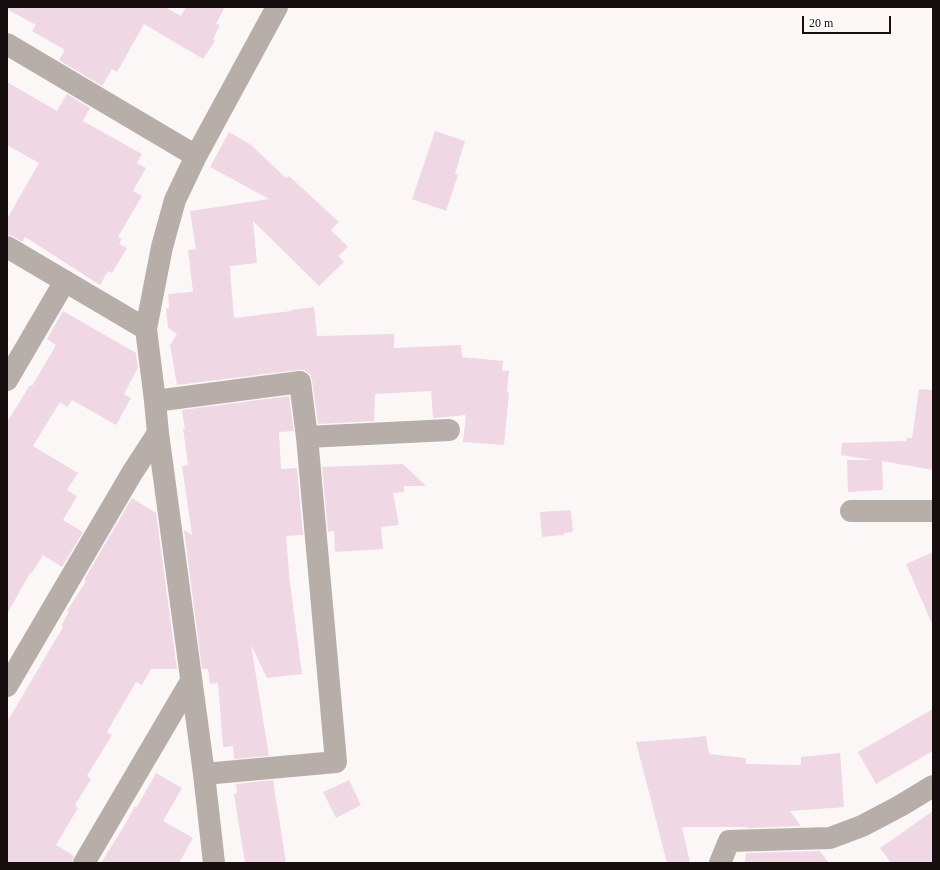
<!DOCTYPE html>
<html>
<head>
<meta charset="utf-8">
<style>
	body { margin:0 }
	#map { position:relative; width:940px; height:870px; overflow:hidden; background:#fcf7f7; font-family:"Times New Roman",serif }
	canvas { display:block }
	.frame { position:absolute; inset:0; border:8px solid #160e0f; pointer-events:none }
	.scale { position:absolute; left:802px; top:16px; width:89px; height:18px; box-sizing:border-box; border:2px solid #160e0f; border-top:0; padding-left:5px; font-size:12px; line-height:14px; white-space:nowrap; color:#160e0f; -webkit-text-stroke:3px #fff; paint-order:stroke }
</style>
</head>
<body>
<div id="map">
<canvas width="940" height="870"></canvas>
<div class="frame"></div>
<div class="scale">20 m</div>
</div>
<script>
const ctx = document.querySelector('canvas').getContext('2d');
ctx.lineJoin = 'round';
function paint(path, color) {
  ctx.fillStyle = color;
  ctx.fill(path, 'evenodd');
}
function toPath(rows) {
  const path = new Path2D();
  for (const r of rows) {
    path.moveTo(r[0], r[1]);
    for (let i = 2; i < r.length; i += 2) path.lineTo(r[i], r[i + 1]);
  }
  return path;
}
function stroke(path, color, width, dash) {
  ctx.strokeStyle = color;
  ctx.lineWidth = width;
  ctx.lineCap = dash ? 'butt' : 'round';
  ctx.setLineDash(dash || []);
  ctx.stroke(path);
}
const building = toPath([
	[7,7,165,7,181,16,186,7,225,7,216,24,220,25,213,39,215,41,203,59,144,24,117,72,112,69,102,86,59,60,65,50,32,31,36,25,7,9],
	[7,82,57,111,67,94,90,108,83,121,142,154,137,163,146,168,133,191,142,196,118,237,122,239,119,244,127,248,112,273,108,271,100,285,25,237,22,242,13,236,7,235,7,219,39,163,7,145],
	[435,131,465,141,455,174,458,175,446,211,412,199],
	[229,132,250,144,286,178,289,176,339,222,331,230,348,247,338,256,344,262,319,286,253,221,257,263,230,266,231,271,230,271,234,318,291,311,291,310,314,307,317,336,394,334,394,348,461,345,462,357,503,361,502,371,509,371,507,392,509,393,504,445,463,442,466,415,433,418,431,391,375,394,374,421,318,424,312,380,310,374,304,370,298,370,177,385,170,345,177,334,168,328,166,309,169,308,168,294,193,292,188,250,196,249,190,211,269,199,210,167],
	[63,311,136,353,138,368,124,394,131,398,116,425,72,400,67,407,60,402,33,446,78,473,67,490,77,496,63,520,83,532,62,567,43,555,31,574,30,573,7,614,7,422,30,385,32,386,56,345,47,339],
	[919,389,933,390,933,470,882,461,883,490,848,492,847,460,872,460,841,455,842,443,906,441,907,438,912,438],
	[289,396,294,431,279,432,281,469,297,468,303,535,286,536,290,583,302,674,267,678,251,645,269,756,234,759,233,746,223,747,218,683,210,684,208,669,202,669,184,530,192,535,182,466,188,465,183,428,185,429,182,410],
	[403,464,426,486,404,486,404,492,393,493,399,525,381,527,383,549,335,552,334,531,328,532,322,467],
	[132,498,156,513,177,669,151,669,142,685,136,682,107,732,112,735,87,776,91,779,75,805,78,808,56,845,74,856,72,863,7,863,7,722,63,627,61,626,69,612,67,611,86,581,84,580],
	[571,510,573,532,564,533,564,535,542,537,540,512],
	[933,552,933,626,906,564],
	[933,709,933,751,876,784,858,752],
	[706,736,709,754,746,758,746,764,801,765,801,757,840,753,844,807,790,811,801,826,747,828,747,827,682,827,690,863,667,863,636,742,687,738],
	[156,773,182,788,163,821,193,838,179,863,101,863,124,826,135,806,137,807],
	[273,780,286,863,245,863,234,794,237,793,236,784],
	[349,780,361,805,336,818,323,792],
	[933,811,933,863,891,863,880,848],
	[820,851,829,863,745,863,746,853]
]);
const minor = toPath([
	[7,44,196,156],
	[7,247,146,329],
	[7,380,65,281],
	[155,401,300,382,307,437,336,762,204,774],
	[307,437,449,430],
	[851,511,933,511],
	[7,686,132,473,158,433],
	[84,863,191,681],
	[214,863,204,774,158,433,155,401,146,329,162,247,175,200,196,156,277,7],
	[720,863,729,841,830,838,862,826,900,806,933,786]
]);
paint(building, '#efd8e3');
stroke(minor, '#b7aeaa', 22);
</script>
</body>
</html>
